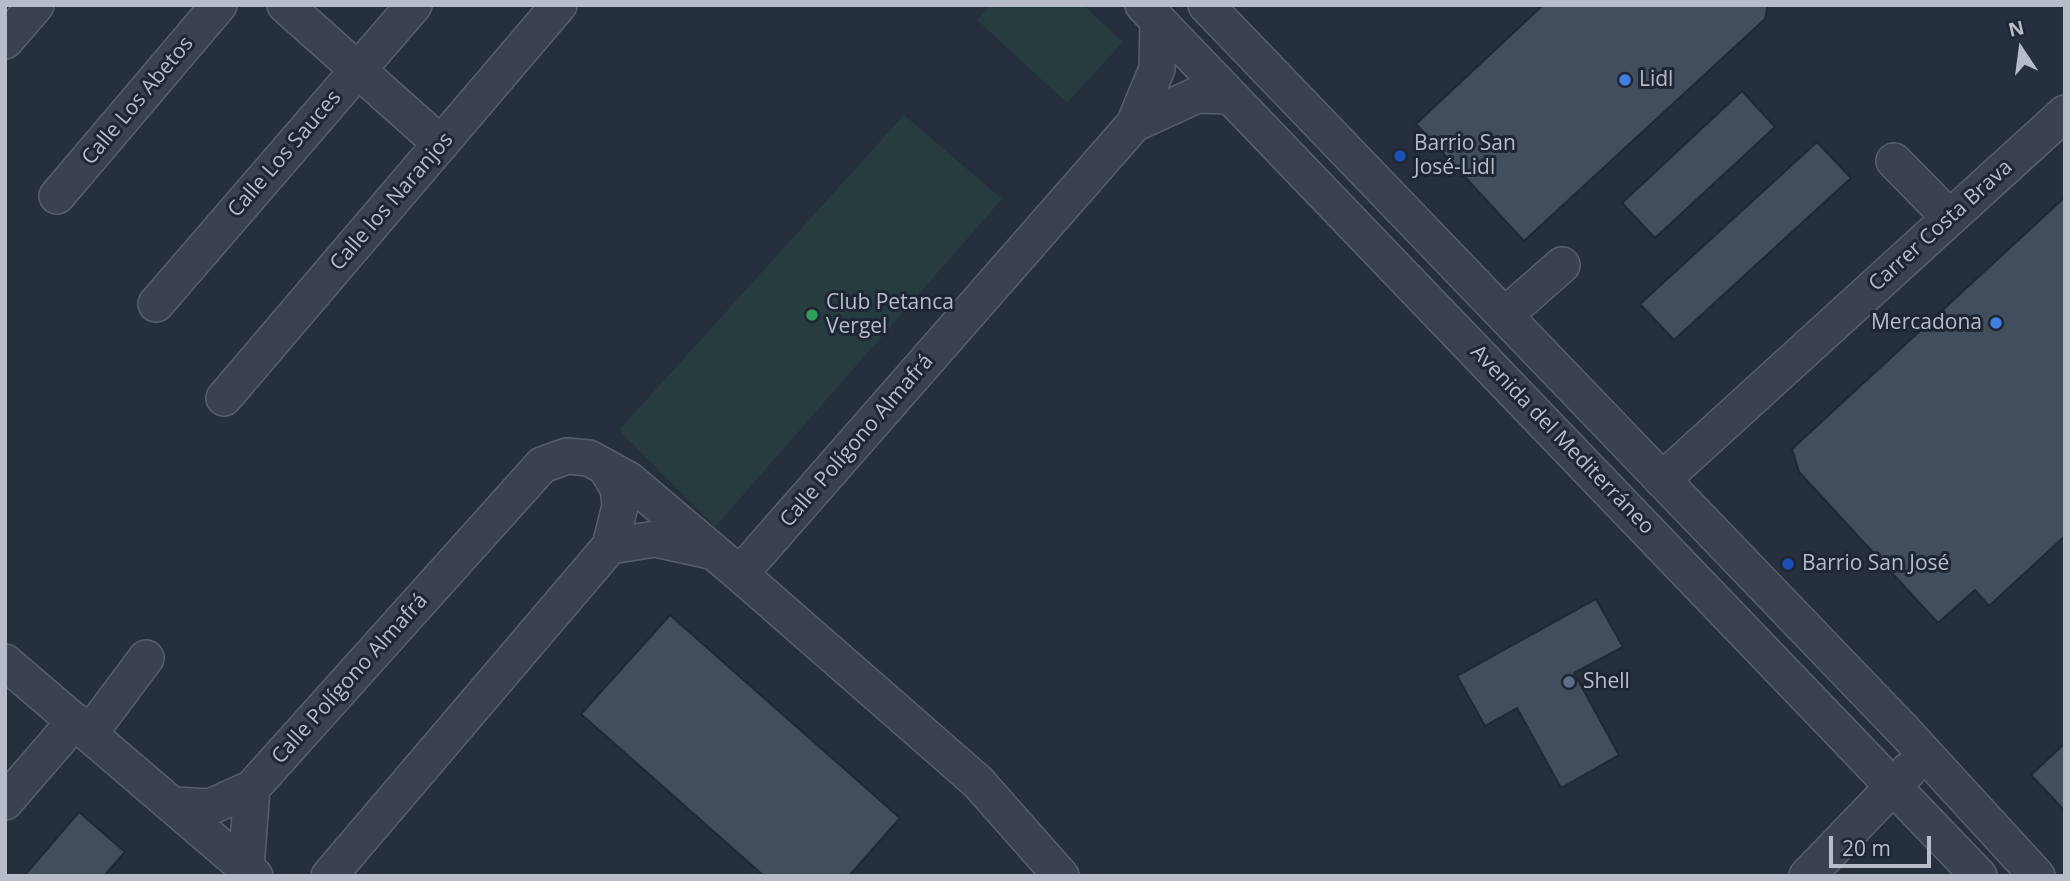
<!DOCTYPE html>
<html>
<head>
<meta charset="utf-8">
<style>
	body { margin:0 }
	#map { position:relative; width:2070px; height:881px; overflow:hidden; background:#252f3e; font-family:"Open Sans",sans-serif }
	canvas { display:block }
	.frame { position:absolute; inset:0; border:7px solid #b6bdc9; pointer-events:none }
	.north { position:absolute; left:1986px; top:14px; width:70px; height:70px; -webkit-text-stroke:5px #1e2634; paint-order:stroke; rotate:347deg; font-size:19px; font-weight:700; line-height:28px; text-align:center; color:#b6bdc9 }
	.north::after { content:''; display:block; margin:auto; width:24px; height:32px; background:#b6bdc9; clip-path:polygon(50% 0,100% 100%,50% 72%,0 100%) }
	.scale { position:absolute; left:1829px; top:836px; width:102px; height:32px; box-sizing:border-box; border:4px solid #b6bdc9; border-top:0; padding-left:9px; font-size:21px; line-height:24px; white-space:nowrap; color:#b6bdc9; -webkit-text-stroke:5px #1e2634; paint-order:stroke }
</style>
</head>
<body>
<div id="map">
<canvas width="2070" height="881"></canvas>
<div class="frame"></div>
<div class="north">N</div>
<div class="scale">20 m</div>
</div>
<script>
const ctx = document.querySelector('canvas').getContext('2d');
ctx.lineJoin = 'round';
function paint(path, color) {
  ctx.fillStyle = color;
  ctx.fill(path, 'evenodd');
}
function toPath(rows) {
  const path = new Path2D();
  for (const r of rows) {
    path.moveTo(r[0], r[1]);
    for (let i = 2; i < r.length; i += 2) path.lineTo(r[i], r[i + 1]);
  }
  return path;
}
function stroke(path, color, width, dash) {
  ctx.strokeStyle = color;
  ctx.lineWidth = width;
  ctx.lineCap = dash ? 'butt' : 'round';
  ctx.setLineDash(dash || []);
  ctx.stroke(path);
}
function label(font, color, halo, rows, align = 'center') {
  ctx.font = font + ' "Open Sans",sans-serif';
  ctx.lineWidth = 6;
  ctx.setLineDash([]);
  ctx.textBaseline = 'middle';
  ctx.strokeStyle = halo;
  ctx.fillStyle = color;
  for (const [text, x, y, turn = 0] of rows) {
    ctx.save();
    ctx.translate(x, y);
    ctx.rotate((+turn || 0) * Math.PI / 180);
    ctx.textAlign = isNaN(turn) ? turn : align;
    if (halo) ctx.strokeText(text, 0, 0);
    ctx.fillText(text, 0, 0);
    ctx.restore();
  }
}
const green = toPath([
	[991,5,1083,5,1123,42,1067,103,977,20],
	[904,115,1002,199,715,527,619,430]
]);
const building = toPath([
	[1543,5,1768,5,1765,19,1524,241,1416,124,1543,5],
	[1742,91,1775,127,1655,238,1622,203,1742,91],
	[1817,142,1851,178,1674,340,1640,304,1817,142],
	[2065,197,2065,536,1989,606,1975,590,1938,623,1799,472,1792,449,2065,197],
	[1596,599,1623,647,1574,673,1619,755,1561,788,1517,708,1485,726,1457,676,1596,599],
	[670,615,900,818,849,876,764,876,581,714,670,615],
	[2065,743,2065,811,2031,775,2065,743],
	[79,812,125,852,104,876,24,876,79,812]
]);
const minor = toPath([
	[285,5,441,144],
	[1143,5,1979,876],
	[1206,5,1905,732,2037,876],
	[5,41,36,5],
	[1134,124,1197,95,1230,96],
	[1894,161,1950,218],
	[57,196,219,5],
	[156,304,414,5],
	[1505,315,1562,265],
	[224,398,559,5],
	[606,468,618,488,620,506,610,546],
	[1662,480,2065,113],
	[740,574,1134,124,1157,69,1158,22],
	[5,662,255,876],
	[90,733,146,658],
	[5,802,75,721],
	[175,805,210,807,252,788,542,465,567,456,589,458,629,480,740,574,978,782,1061,876],
	[246,868,252,788],
	[329,876,610,546,655,539,710,551],
	[1807,876,1909,770]
]);
const markers = [
	[1625,80,7,"#3f7fe0"],
	[1400,156,7,"#1a4fb4"],
	[812,315,7,"#2e9e5b"],
	[1996,323,7,"#3f7fe0"],
	[1788,564,7,"#1a4fb4"],
	[1569,682,7,"#5c6f8a"]
];
const poiNames = [
	["Lidl",1639,80],
	["Barrio San",1414,144],
	["José-Lidl",1414,168],
	["Club Petanca",826,303],
	["Vergel",826,327],
	["Mercadona",1982,323,"right"],
	["Barrio San José",1802,564],
	["Shell",1583,682]
];
const streetNames = [
	["Calle Los Abetos",138,101,-50],
	["Calle Los Sauces",285,154,-49],
	["Calle los Naranjos",392,202,-49],
	["Carrer Costa Brava",1941,226,-42],
	["Avenida del Mediterráneo",1562,440,46],
	["Calle Polígono Almafrá",857,441,-49],
	["Calle Polígono Almafrá",350,679,-48]
];
paint(green, '#273c3f');
paint(building, '#424d5d');
stroke(building, '#202836', 2);
stroke(minor, '#575f6c', 38);
stroke(minor, '#39424e', 35);
for (const [x, y, r, color] of markers) {
  const dot = new Path2D();
  dot.arc(x, y, r, 0, 2 * Math.PI);
  ctx.fillStyle = color;
  ctx.fill(dot);
  stroke(dot, '#1e2634', 2.5);
}
label('21px', '#b6bdc9', '#1e2634', poiNames, 'left');
label('21px', '#b6bdc9', '#1e2634', streetNames);
</script>
</body>
</html>
